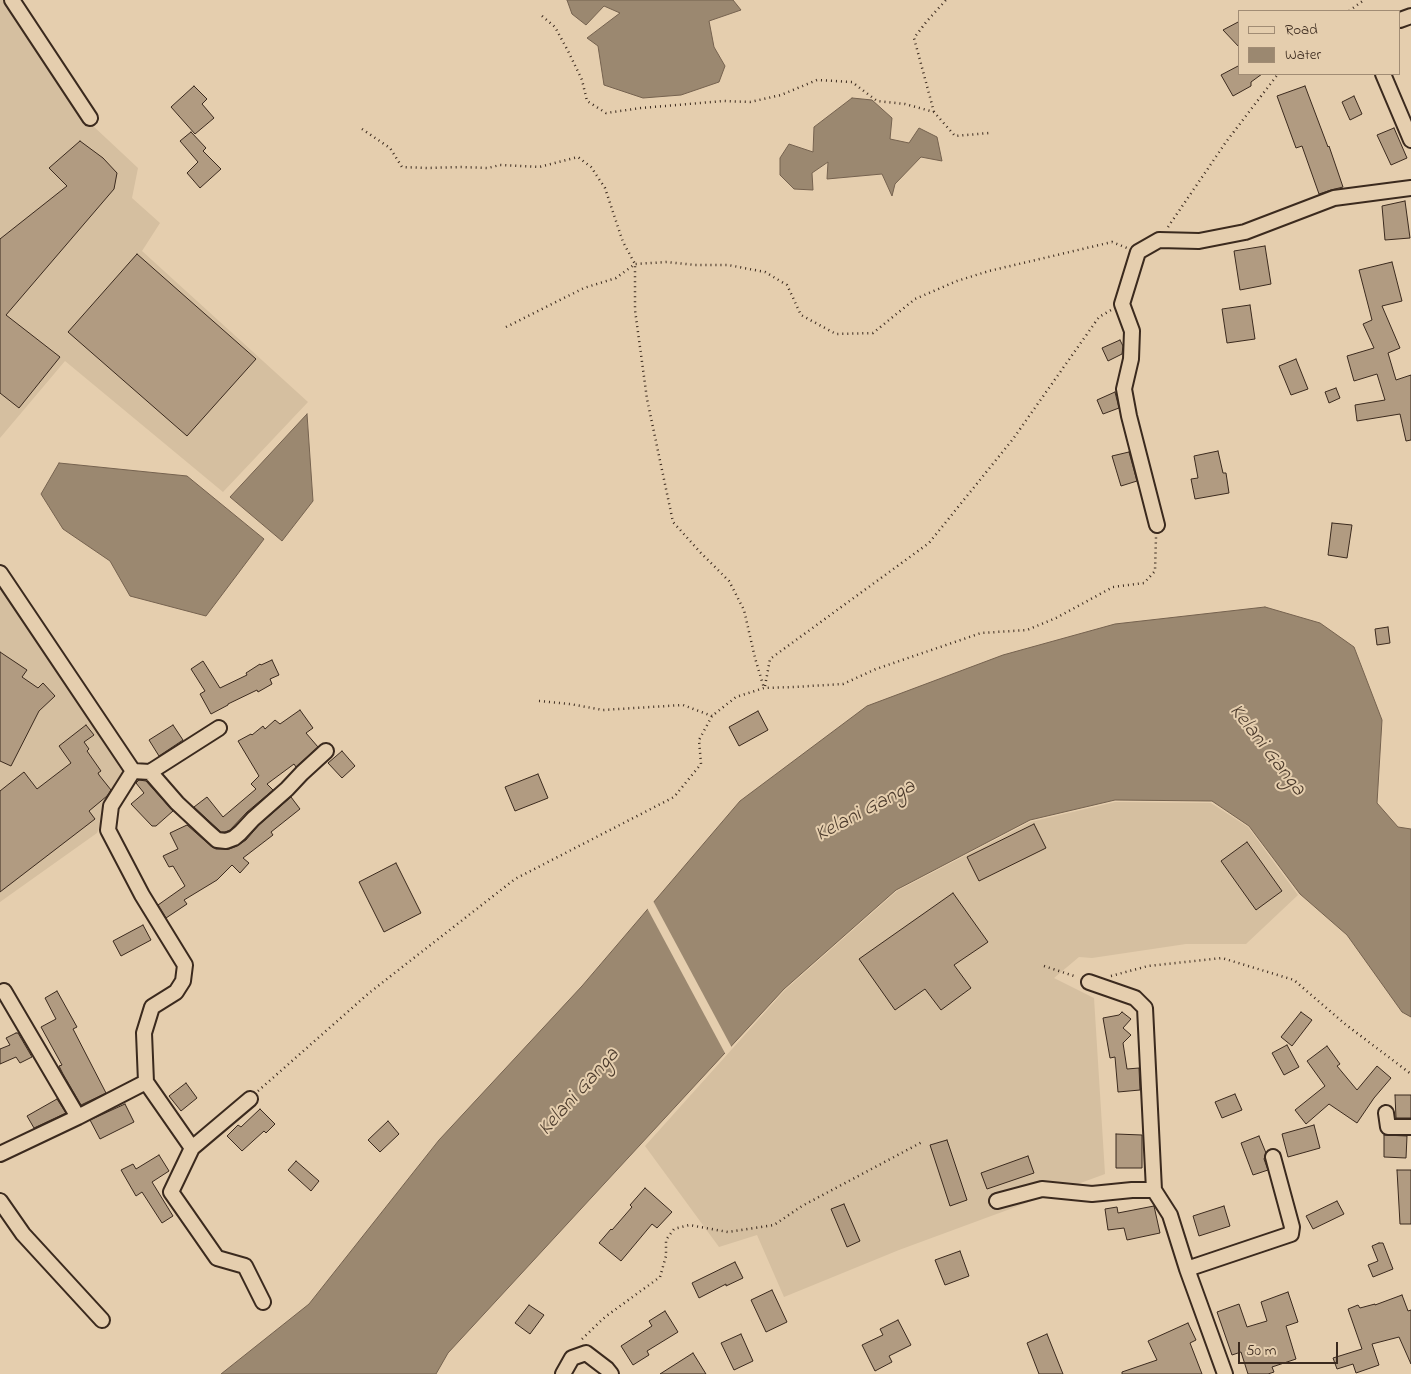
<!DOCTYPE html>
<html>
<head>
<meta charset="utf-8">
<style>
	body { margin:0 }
	#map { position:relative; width:1411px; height:1374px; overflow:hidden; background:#e5ceae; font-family:"Indie Flower",sans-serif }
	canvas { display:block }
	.legend { position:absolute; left:1238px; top:10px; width:162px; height:65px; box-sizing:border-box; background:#e5ceae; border:1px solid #a18c74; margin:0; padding:6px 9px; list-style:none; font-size:15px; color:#3b2a1e }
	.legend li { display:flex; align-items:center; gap:10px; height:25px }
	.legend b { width:25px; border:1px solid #a18c74 }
	.scale { position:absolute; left:1238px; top:1342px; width:100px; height:22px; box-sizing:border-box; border:2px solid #3b2a1e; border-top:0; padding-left:6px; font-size:15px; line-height:18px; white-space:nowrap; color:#3b2a1e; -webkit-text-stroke:4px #e5ceae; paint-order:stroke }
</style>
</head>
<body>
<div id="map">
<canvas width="1411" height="1374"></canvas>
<ul class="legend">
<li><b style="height:6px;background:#e5ceae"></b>Road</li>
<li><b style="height:14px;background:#9b8870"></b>Water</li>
</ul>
<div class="scale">50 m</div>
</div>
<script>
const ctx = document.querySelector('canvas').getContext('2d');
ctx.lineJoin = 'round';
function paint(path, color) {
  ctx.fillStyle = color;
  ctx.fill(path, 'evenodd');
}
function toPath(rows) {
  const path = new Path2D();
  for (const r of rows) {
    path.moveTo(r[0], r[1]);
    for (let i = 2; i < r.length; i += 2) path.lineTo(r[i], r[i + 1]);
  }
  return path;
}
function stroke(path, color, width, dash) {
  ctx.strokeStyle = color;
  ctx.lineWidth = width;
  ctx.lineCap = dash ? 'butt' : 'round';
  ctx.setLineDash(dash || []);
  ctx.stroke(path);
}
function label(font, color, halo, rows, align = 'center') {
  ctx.font = font + ' "Indie Flower",sans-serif';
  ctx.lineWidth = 4;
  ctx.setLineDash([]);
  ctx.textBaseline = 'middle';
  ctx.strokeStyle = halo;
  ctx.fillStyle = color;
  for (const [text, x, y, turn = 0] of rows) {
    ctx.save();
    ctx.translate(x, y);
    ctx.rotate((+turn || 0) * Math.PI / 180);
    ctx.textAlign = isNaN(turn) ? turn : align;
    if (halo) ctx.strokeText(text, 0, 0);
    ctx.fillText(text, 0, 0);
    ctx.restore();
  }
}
const built = toPath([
	[0,0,10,0,91,124,138,168,132,198,160,223,142,251,308,402,223,492,65,361,0,438],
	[0,583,125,765,97,833,0,902],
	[1115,802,1211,803,1248,827,1298,895,1246,944,1186,944,1092,958,1079,957,1054,978,1094,998,1105,1174,899,1250,784,1297,757,1235,719,1247,645,1146,785,990,897,891,1030,822]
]);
const water = toPath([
	[567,0,733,0,741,10,709,21,714,47,725,66,719,82,681,95,643,98,604,85,598,46,587,38,620,13,604,6,586,25,572,14,567,0],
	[852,98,872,100,892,118,890,139,909,143,919,128,937,137,942,161,921,157,895,184,892,196,882,174,827,179,828,162,812,173,813,190,794,189,780,175,780,158,789,144,813,152,814,127,852,98],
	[307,414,313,501,282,541,230,497,307,414],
	[59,463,187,476,264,539,206,616,130,596,110,561,63,529,41,494,59,463],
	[1265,607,1320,623,1354,647,1382,720,1377,803,1398,827,1411,829,1411,1017,1402,1012,1347,935,1300,894,1249,826,1212,801,1115,800,1030,820,896,890,784,989,448,1353,436,1374,221,1374,309,1304,439,1140,582,986,740,801,867,706,1003,655,1115,624,1265,607]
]);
const pier = toPath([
	[652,899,732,1048,726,1055,646,906]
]);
const building = toPath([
	[1240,21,1240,48,1223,30,1240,21],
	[1240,65,1240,74,1262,74,1251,82,1251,86,1233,96,1221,75,1240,65],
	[194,86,207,99,202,104,214,118,195,134,171,107,194,86],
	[1305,86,1328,147,1329,146,1343,187,1331,190,1319,194,1302,146,1296,148,1277,96,1305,86],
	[1354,96,1362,114,1350,120,1342,102,1354,96],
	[1394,128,1407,158,1391,165,1377,135,1394,128],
	[191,132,206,148,203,151,221,169,200,188,187,173,198,162,180,141,191,132],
	[80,141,103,158,117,173,114,189,6,315,60,357,19,408,0,393,0,239,67,186,49,168,80,141],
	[1405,201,1410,238,1385,240,1382,206,1405,201],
	[1265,246,1271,284,1240,290,1234,251,1265,246],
	[137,254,256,359,187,436,68,332,137,254],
	[1392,262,1402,301,1382,306,1400,348,1388,353,1396,380,1411,375,1411,440,1406,441,1400,414,1357,421,1355,405,1385,400,1377,374,1354,381,1347,356,1374,348,1363,324,1372,320,1359,270,1392,262],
	[1250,305,1255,339,1227,343,1222,309,1250,305],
	[1120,340,1123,346,1122,354,1108,361,1102,348,1120,340],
	[1296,359,1308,389,1291,395,1279,366,1296,359],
	[1336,388,1340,398,1329,403,1325,392,1336,388],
	[1115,392,1119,408,1103,414,1097,400,1115,392],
	[1218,451,1223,473,1226,473,1229,493,1195,499,1191,479,1198,478,1194,456,1218,451],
	[1129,452,1137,481,1121,486,1112,456,1129,452],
	[1332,523,1352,525,1347,558,1328,555,1332,523],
	[1388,627,1390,643,1377,645,1375,629,1388,627],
	[0,652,27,670,22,677,38,688,43,683,55,696,39,711,11,766,0,761,0,652],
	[272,660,279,675,270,679,272,684,258,692,257,690,228,704,228,705,211,714,200,694,205,691,191,669,203,661,220,688,247,675,246,673,260,664,261,665,272,660],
	[300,710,313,728,306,733,318,747,296,767,294,764,267,784,273,790,247,812,230,830,225,832,221,832,194,807,207,797,223,817,256,789,251,784,259,776,238,741,251,734,252,735,263,726,265,729,275,720,280,724,300,710],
	[758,711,768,730,739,746,729,727,758,711],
	[86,725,94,735,84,742,89,749,87,751,101,771,98,773,99,775,111,790,107,796,89,811,95,819,0,892,0,791,24,772,37,789,71,763,59,746,86,725],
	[173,725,183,740,159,756,149,740,173,725],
	[342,751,355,766,342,778,328,763,342,751],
	[538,774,548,798,515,811,505,787,538,774],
	[139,780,146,781,173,811,156,826,152,826,131,804,144,793,136,783,139,780],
	[291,797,300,809,271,832,273,835,243,858,249,863,240,873,232,865,217,880,184,900,187,904,166,918,158,905,185,886,173,866,169,867,163,856,178,849,170,833,187,825,212,847,216,849,229,849,237,846,246,840,259,825,291,797],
	[1034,824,1046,848,979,881,967,857,1034,824],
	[1247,842,1282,891,1256,910,1221,861,1247,842],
	[396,863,421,913,384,932,359,882,396,863],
	[953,893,988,942,954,965,971,988,941,1010,925,989,895,1010,859,959,953,893],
	[143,925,151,940,121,956,113,941,143,925],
	[57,991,77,1027,73,1029,106,1093,81,1105,63,1074,59,1066,62,1065,41,1027,56,1019,45,998,57,991],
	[1122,1012,1131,1019,1123,1028,1131,1035,1123,1043,1127,1069,1139,1068,1140,1090,1118,1092,1115,1057,1110,1058,1103,1018,1119,1015,1122,1012],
	[1301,1012,1312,1020,1292,1046,1281,1037,1301,1012],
	[16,1033,18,1033,32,1057,20,1063,16,1057,0,1064,0,1049,10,1045,6,1038,16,1033],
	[1287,1045,1299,1067,1284,1075,1272,1053,1287,1045],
	[1327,1046,1340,1064,1337,1066,1357,1090,1377,1066,1391,1078,1374,1098,1357,1123,1329,1104,1306,1124,1295,1110,1325,1086,1307,1061,1327,1046],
	[186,1083,197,1098,181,1111,169,1096,186,1083],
	[1235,1094,1242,1110,1222,1118,1215,1102,1235,1094],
	[1395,1095,1411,1095,1411,1118,1396,1118,1395,1095],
	[57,1099,66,1113,34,1128,27,1116,57,1099],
	[125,1104,134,1122,100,1139,90,1120,125,1104],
	[260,1109,275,1124,266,1133,264,1131,242,1151,227,1136,238,1125,241,1127,260,1109],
	[388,1121,399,1134,380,1152,368,1140,388,1121],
	[1314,1125,1320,1148,1288,1157,1282,1134,1314,1125],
	[1116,1134,1142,1135,1142,1168,1116,1168,1116,1134],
	[1384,1135,1407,1136,1406,1158,1384,1157,1384,1135],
	[1259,1136,1266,1153,1264,1159,1268,1170,1253,1175,1241,1143,1259,1136],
	[947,1140,967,1200,950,1206,930,1145,947,1140],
	[159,1155,169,1171,152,1182,173,1216,162,1223,142,1192,136,1196,121,1170,133,1164,136,1169,159,1155],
	[1028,1156,1034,1173,987,1189,981,1173,1028,1156],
	[296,1161,319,1181,311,1191,288,1170,296,1161],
	[1397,1170,1411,1170,1411,1224,1400,1224,1397,1170],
	[645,1188,672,1212,657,1228,652,1224,621,1261,599,1243,611,1229,612,1230,632,1207,630,1205,645,1188],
	[1337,1201,1344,1214,1313,1229,1306,1216,1337,1201],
	[844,1204,860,1241,847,1247,831,1209,844,1204],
	[1154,1206,1160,1233,1127,1240,1124,1228,1108,1230,1105,1209,1117,1207,1118,1213,1154,1206],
	[1224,1206,1230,1226,1199,1236,1193,1216,1224,1206],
	[1379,1243,1383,1243,1393,1269,1373,1277,1368,1265,1378,1261,1372,1246,1379,1243],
	[960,1251,969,1276,945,1285,935,1260,960,1251],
	[735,1262,743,1278,726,1286,726,1284,699,1298,692,1283,735,1262],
	[772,1290,787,1322,766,1332,751,1300,772,1290],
	[1288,1292,1298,1322,1286,1326,1296,1359,1272,1367,1274,1372,1268,1374,1248,1374,1241,1352,1232,1355,1217,1312,1239,1304,1247,1327,1267,1321,1261,1302,1288,1292],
	[1402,1295,1408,1311,1411,1310,1411,1364,1399,1337,1372,1344,1379,1365,1356,1373,1353,1364,1337,1369,1333,1358,1362,1349,1348,1309,1358,1305,1360,1308,1375,1304,1375,1305,1402,1295],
	[529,1305,544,1315,530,1334,515,1323,529,1305],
	[665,1311,678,1332,647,1351,649,1355,633,1365,621,1346,652,1326,649,1321,665,1311],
	[898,1320,911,1345,889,1356,892,1362,875,1371,862,1345,883,1335,880,1329,898,1320],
	[1188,1323,1196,1340,1190,1343,1202,1374,1122,1374,1122,1372,1157,1360,1148,1341,1188,1323],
	[741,1334,753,1361,734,1370,721,1343,741,1334],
	[1047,1334,1063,1374,1039,1374,1027,1343,1047,1334],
	[693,1353,706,1374,660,1374,693,1353]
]);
const path = toPath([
	[1349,11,1364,0],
	[542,16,555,27,568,51,582,80,587,101,606,113,641,108,724,101,750,102,781,95,817,80,852,82,877,101,905,104,934,112,955,136,989,133],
	[934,112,914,38,927,21,946,0],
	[362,129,390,148,402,167,427,168,461,167,488,168,500,165,539,167,578,157,591,167,605,188,623,242,635,264,635,310,647,399,673,522,700,552,729,581,744,610,755,658,764,688],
	[1168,227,1226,142,1278,74],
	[506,327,584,288,616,278,635,264,667,262,695,265,728,265,765,272,787,285,801,315,836,334,873,333,915,299,957,281,989,271,1112,242,1127,248],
	[765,686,770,659,929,543,1013,439,1099,317,1111,310],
	[539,701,570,704,603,710,683,705,712,716],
	[1044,966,1077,977],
	[1111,976,1148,966,1222,958,1294,980,1345,1024,1411,1074],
	[258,1091,369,993,515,879,674,797,701,764,699,740,712,716,736,697,764,688,794,687,843,684,876,669,981,633,1027,630,1056,618,1113,587,1144,583,1155,571,1156,537],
	[582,1339,605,1317,660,1277,666,1256,666,1240,674,1229,689,1225,728,1232,774,1225,802,1206,924,1141]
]);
const minor = toPath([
	[12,0,90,118],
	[1400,20,1411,16],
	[1383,74,1411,140],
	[1157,525,1129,416,1124,389,1131,359,1132,331,1122,304,1138,252,1159,240,1199,241,1245,232,1334,198,1411,188],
	[0,573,133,771,150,772,219,728],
	[133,771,111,806,108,830,142,895,185,965,183,981,176,992,152,1007,144,1033,146,1082],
	[150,772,177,803,207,831,217,840,226,841,234,838,240,833,253,819,287,789,302,773,326,751],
	[1089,982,1135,998,1145,1008,1154,1190],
	[4,991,78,1117],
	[250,1099,192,1148,171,1192,217,1258,245,1266,263,1302],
	[1386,1113,1388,1127,1411,1127],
	[0,1154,78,1117,146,1082,192,1148],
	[0,1201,23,1234,102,1320],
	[997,1201,1042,1189,1092,1194,1132,1190,1154,1190,1170,1215,1187,1269,1225,1374],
	[1187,1269,1291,1234,1292,1227,1273,1157],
	[563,1374,572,1358,586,1353,607,1369,611,1374]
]);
const waterNames = [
	["Kelani Ganga",1266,751,52],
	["Kelani Ganga",866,812,-28],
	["Kelani Ganga",580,1093,-48]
];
paint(built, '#d5bfa0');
paint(water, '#9b8870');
stroke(water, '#75624f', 1);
paint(pier, '#e5ceae');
paint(building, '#b19b81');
stroke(building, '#3b2a1e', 1);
stroke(minor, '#3b2a1e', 18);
stroke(path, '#3b2a1e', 2.5, [1, 4]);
stroke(minor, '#e5ceae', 14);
label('italic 21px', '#4e3d2e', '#e5ceae', waterNames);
</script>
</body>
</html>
